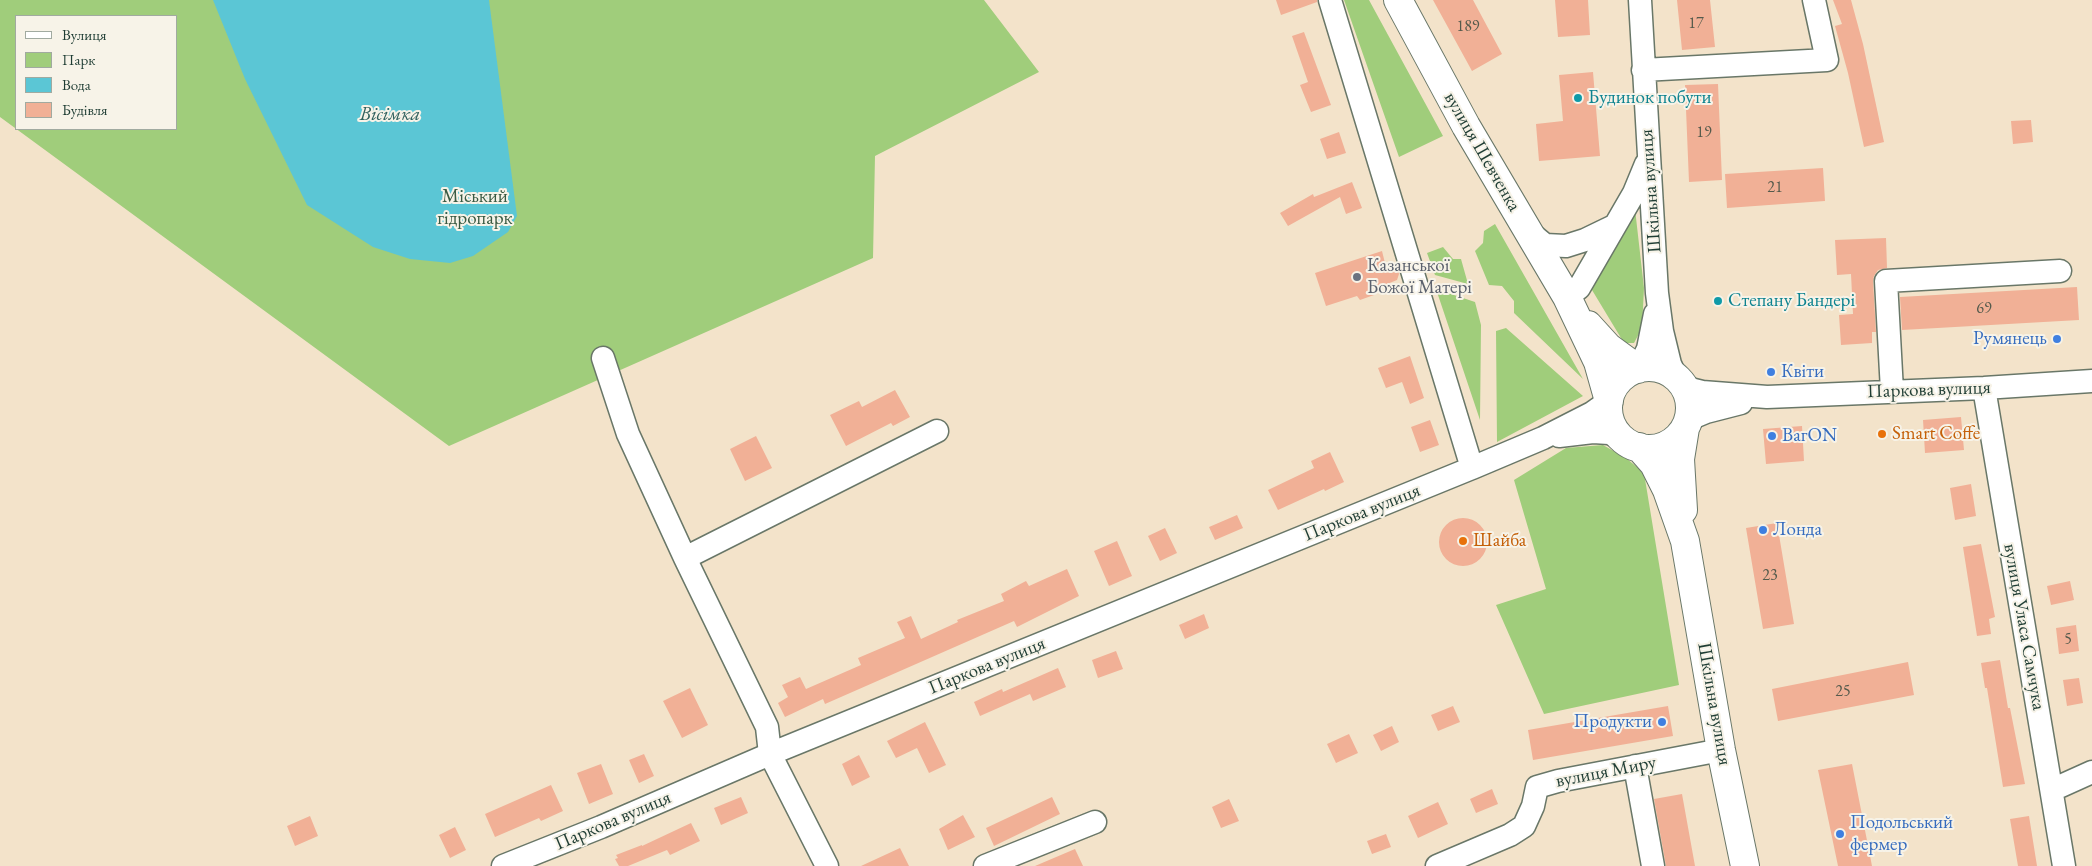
<!DOCTYPE html>
<html>
<head>
<meta charset="utf-8">
<style>
	body { margin:0 }
	#map { position:relative; width:2092px; height:866px; overflow:hidden; background:#f3e3ca; font-family:"EB Garamond",serif }
	canvas { display:block }
	.legend { position:absolute; left:15px; top:15px; width:162px; height:115px; box-sizing:border-box; background:#f7f3e8; border:1px solid #a1aaa0; margin:0; padding:6px 9px; list-style:none; font-size:15px; color:#1f3d34 }
	.legend li { display:flex; align-items:center; gap:10px; height:25px }
	.legend b { width:25px; border:1px solid #a1aaa0 }
</style>
</head>
<body>
<div id="map">
<canvas width="2092" height="866"></canvas>
<ul class="legend">
<li><b style="height:6px;background:#fff"></b>Вулиця</li>
<li><b style="height:14px;background:#a0cd7b"></b>Парк</li>
<li><b style="height:14px;background:#5bc6d5"></b>Вода</li>
<li><b style="height:14px;background:#f1b096"></b>Будівля</li>
</ul>
</div>
<script>
const ctx = document.querySelector('canvas').getContext('2d');
ctx.lineJoin = 'round';
function paint(path, color) {
  ctx.fillStyle = color;
  ctx.fill(path, 'evenodd');
}
function toPath(rows) {
  const path = new Path2D();
  for (const r of rows) {
    if (r.length === 3) {
      path.moveTo(r[0] + r[2], r[1]);
      path.arc(r[0], r[1], r[2], 0, 2 * Math.PI);
      continue;
    }
    path.moveTo(r[0], r[1]);
    for (let i = 2; i < r.length; i += 2) path.lineTo(r[i], r[i + 1]);
  }
  return path;
}
function stroke(path, color, width, dash) {
  ctx.strokeStyle = color;
  ctx.lineWidth = width;
  ctx.lineCap = dash ? 'butt' : 'round';
  ctx.setLineDash(dash || []);
  ctx.stroke(path);
}
function label(font, color, halo, rows, align = 'center') {
  ctx.font = font + ' "EB Garamond",serif';
  ctx.lineWidth = 4;
  ctx.setLineDash([]);
  ctx.textBaseline = 'middle';
  ctx.strokeStyle = halo;
  ctx.fillStyle = color;
  for (const [text, x, y, turn = 0] of rows) {
    ctx.save();
    ctx.translate(x, y);
    ctx.rotate((+turn || 0) * Math.PI / 180);
    ctx.textAlign = isNaN(turn) ? turn : align;
    if (halo) ctx.strokeText(text, 0, 0);
    ctx.fillText(text, 0, 0);
    ctx.restore();
  }
}
const green = toPath([
	[0,0,984,0,1039,72,875,156,873,258,449,446,0,117],
	[16,16,176,16,176,129,16,129],
	[1344,0,1369,0,1443,136,1399,157],
	[1635,209,1644,288,1642,328,1634,343,1624,343,1592,290,1597,270],
	[1495,224,1583,379,1514,313,1514,301,1502,286,1489,285,1475,251,1483,243,1484,231],
	[1443,247,1453,259,1461,259,1468,284,1435,275,1427,253],
	[1436,289,1475,302,1481,325,1480,420],
	[1506,328,1583,396,1497,442,1496,331],
	[1603,445,1626,458,1644,473,1679,685,1544,714,1496,605,1546,589,1514,480,1566,448]
]);
const water = toPath([
	[213,0,489,0,517,216,508,232,473,256,450,263,410,259,373,247,307,205,245,79]
]);
const building = toPath([
	[1276,0,1317,0,1317,2,1281,15],
	[1433,0,1473,0,1502,54,1472,71],
	[1555,0,1588,0,1590,35,1558,37],
	[1677,0,1710,0,1715,47,1682,50],
	[1833,0,1851,0,1863,44,1884,142,1864,147,1848,73,1835,26,1842,24],
	[1304,32,1331,105,1311,112,1300,85,1308,82,1292,36],
	[1593,72,1600,156,1539,161,1536,124,1563,121,1559,75],
	[1718,84,1722,180,1689,182,1685,85],
	[2031,120,2033,142,2013,144,2011,121],
	[1339,132,1346,153,1327,159,1320,139],
	[1823,168,1825,201,1727,208,1725,174],
	[1352,182,1362,208,1346,214,1340,197,1288,226,1280,213,1313,194,1314,197],
	[1886,238,1887,268,1878,270,1874,276,1873,281,1876,332,1872,332,1872,343,1841,345,1839,315,1853,314,1851,274,1837,275,1835,240],
	[1382,251,1385,263,1393,263,1397,267,1399,274,1397,280,1372,290,1374,295,1360,300,1357,296,1326,306,1315,273],
	[2077,287,2079,320,1902,330,1900,297],
	[1410,356,1424,398,1410,404,1402,382,1386,388,1378,368],
	[895,390,910,417,893,426,891,423,846,446,830,415,859,401,862,407],
	[1961,417,1964,450,1925,453,1923,420],
	[1430,420,1439,445,1420,452,1411,427],
	[1802,426,1804,461,1766,464,1763,429],
	[756,436,772,468,745,481,730,449],
	[1330,452,1344,482,1325,491,1324,489,1278,510,1268,490,1314,468,1311,461],
	[1971,484,1976,516,1955,520,1950,488],
	[1237,515,1243,528,1215,540,1209,527],
	[1463,542,24],
	[1777,523,1794,624,1763,629,1746,528],
	[1165,528,1177,553,1160,561,1148,536],
	[1117,541,1132,576,1109,586,1094,551],
	[1981,544,1995,617,1989,619,1991,634,1977,636,1963,547],
	[1067,569,1079,596,1017,627,1014,621,825,704,823,699,785,717,778,703,788,697,782,685,800,677,806,689,861,665,858,658,905,638,897,622,911,616,921,639,958,622,957,620,1004,601,1001,594,1026,581,1029,586],
	[2070,581,2074,600,2051,605,2047,586],
	[1204,614,1209,628,1185,639,1179,625],
	[2076,625,2079,651,2059,654,2056,628],
	[1116,651,1123,669,1098,678,1092,660],
	[2000,660,2008,708,2010,708,2025,784,2003,787,1987,688,1985,688,1981,663],
	[1908,662,1914,695,1778,721,1772,689],
	[1058,668,1066,687,1033,701,1030,694,980,716,974,702,1002,689,1003,692],
	[2079,678,2083,703,2067,706,2063,680],
	[690,688,708,725,682,738,663,701],
	[1453,706,1460,722,1438,731,1431,715],
	[1668,706,1673,736,1533,760,1528,730],
	[925,722,946,765,929,773,917,748,896,758,887,741],
	[1392,726,1399,742,1381,751,1373,735],
	[1349,734,1358,753,1336,763,1327,744],
	[644,754,654,776,639,783,629,760],
	[859,755,870,777,852,786,842,764],
	[601,764,613,794,589,804,577,773],
	[1852,764,1872,866,1838,866,1818,770],
	[551,785,563,811,541,821,539,818,495,837,485,814],
	[1492,789,1498,804,1476,813,1470,799],
	[1682,794,1695,866,1666,866,1654,799],
	[741,797,748,813,721,825,714,808],
	[1052,797,1060,814,994,846,986,828],
	[1229,799,1239,821,1221,828,1212,807],
	[1438,802,1448,824,1418,838,1408,816],
	[963,815,975,837,948,850,939,829],
	[310,816,318,836,295,846,287,826],
	[2029,816,2037,866,2018,866,2010,819],
	[691,823,700,841,670,855,667,850,628,866,619,866,615,859,618,858,616,855,642,845,642,846],
	[455,827,466,850,450,858,439,835],
	[1386,834,1391,847,1372,854,1367,841],
	[900,848,909,866,861,866],
	[1075,849,1083,866,1035,866]
]);
const minor = toPath([
	[1330,0,1472,468,1543,438,1592,413,1609,401],
	[1640,0,1657,293,1662,331,1670,364,1676,377,1690,389,1702,392,1767,397,1984,388,2092,381],
	[1643,70,1827,60,1814,0],
	[1528,231,1545,245,1566,246,1585,240,1614,226],
	[1567,297,1579,288,1634,193,1646,164],
	[603,358,628,434,685,558,767,727,770,754,827,866],
	[1638,369,1648,349,1655,314],
	[1984,388,2064,866],
	[1892,391,1886,281,2060,271],
	[1685,428,1694,417,1706,412,1741,403],
	[1559,436,1593,432,1609,433,1623,439],
	[685,558,937,431],
	[1635,766,1653,866],
	[2052,790,2092,772],
	[503,866,601,827,770,754,1472,468],
	[985,866,1095,822],
	[1437,866,1510,835,1524,826,1533,806,1537,787,1558,781,1721,750]
]);
const major = toPath([
	[1398,0,1466,126,1567,297,1598,362,1609,401],
	[1588,325,1608,347,1638,369],
	[1649,408,41],
	[1639,447,1654,464,1667,490,1685,541,1721,750,1745,866],
	[1683,510,1680,459,1685,428]
]);
const markers = [
	[1578,98,5,"#0f9aa8"],
	[1357,277,5,"#6b7280"],
	[1718,301,5,"#0f9aa8"],
	[2057,339,5,"#3f7fe0"],
	[1771,372,5,"#3f7fe0"],
	[1882,434,5,"#e8710a"],
	[1772,436,5,"#3f7fe0"],
	[1763,530,5,"#3f7fe0"],
	[1463,541,5,"#e8710a"],
	[1662,722,5,"#3f7fe0"],
	[1840,834,5,"#3f7fe0"]
];
const numberNames = [
	["17",1696,24],
	["189",1468,27],
	["19",1704,133],
	["21",1775,188],
	["69",1984,309],
	["23",1770,576],
	["5",2068,640],
	["25",1843,692]
];
const cultureNames = [
	["Будинок побути",1588,98],
	["Степану Бандері",1728,301]
];
const streetNames = [
	["вулиця Шевченка",1482,152,60],
	["Шкільна вулиця",1651,191,-94],
	["Паркова вулиця",1929,390,-2],
	["Паркова вулиця",1362,513,-22],
	["вулиця Уласа Самчука",2024,627,80],
	["Паркова вулиця",987,666,-22],
	["Шкільна вулиця",1714,704,80],
	["вулиця Миру",1606,772,-11],
	["Паркова вулиця",613,821,-23]
];
const parkNames = [
	["Міський",475,197],
	["гідропарк",475,219]
];
const worshipNames = [
	["Казанської",1367,266],
	["Божої Матері",1367,288]
];
const shopNames = [
	["Румянець",2047,339,"right"],
	["Квiти",1781,372],
	["ВагON",1782,436],
	["Лонда",1773,530],
	["Продукти",1652,722,"right"],
	["Подольський",1850,823],
	["фермер",1850,845]
];
const foodNames = [
	["Smart Coffe",1892,434],
	["Шайба",1473,541]
];
const waterNames = [
	["Вісімка",390,115]
];
paint(green, '#a0cd7b');
paint(water, '#5bc6d5');
paint(building, '#f1b096');
stroke(minor, '#697768', 25);
stroke(major, '#697768', 30);
stroke(minor, '#fff', 22);
stroke(major, '#fff', 28);
for (const [x, y, r, color] of markers) {
  const dot = new Path2D();
  dot.arc(x, y, r, 0, 2 * Math.PI);
  ctx.fillStyle = color;
  ctx.fill(dot);
  stroke(dot, '#f7f3e8', 2);
}
label('16px', '#545a4c', null, numberNames);
label('19px', '#0d838f', '#f7f3e8', cultureNames, 'left');
label('19px', '#1f3d34', '#f7f3e8', streetNames);
label('19px', '#395a42', '#f7f3e8', parkNames);
label('19px', '#5b616d', '#f7f3e8', worshipNames, 'left');
label('19px', '#366cbe', '#f7f3e8', shopNames, 'left');
label('19px', '#c56008', '#f7f3e8', foodNames, 'left');
label('italic 20px', '#2e5f5c', '#f7f3e8', waterNames);
</script>
</body>
</html>
